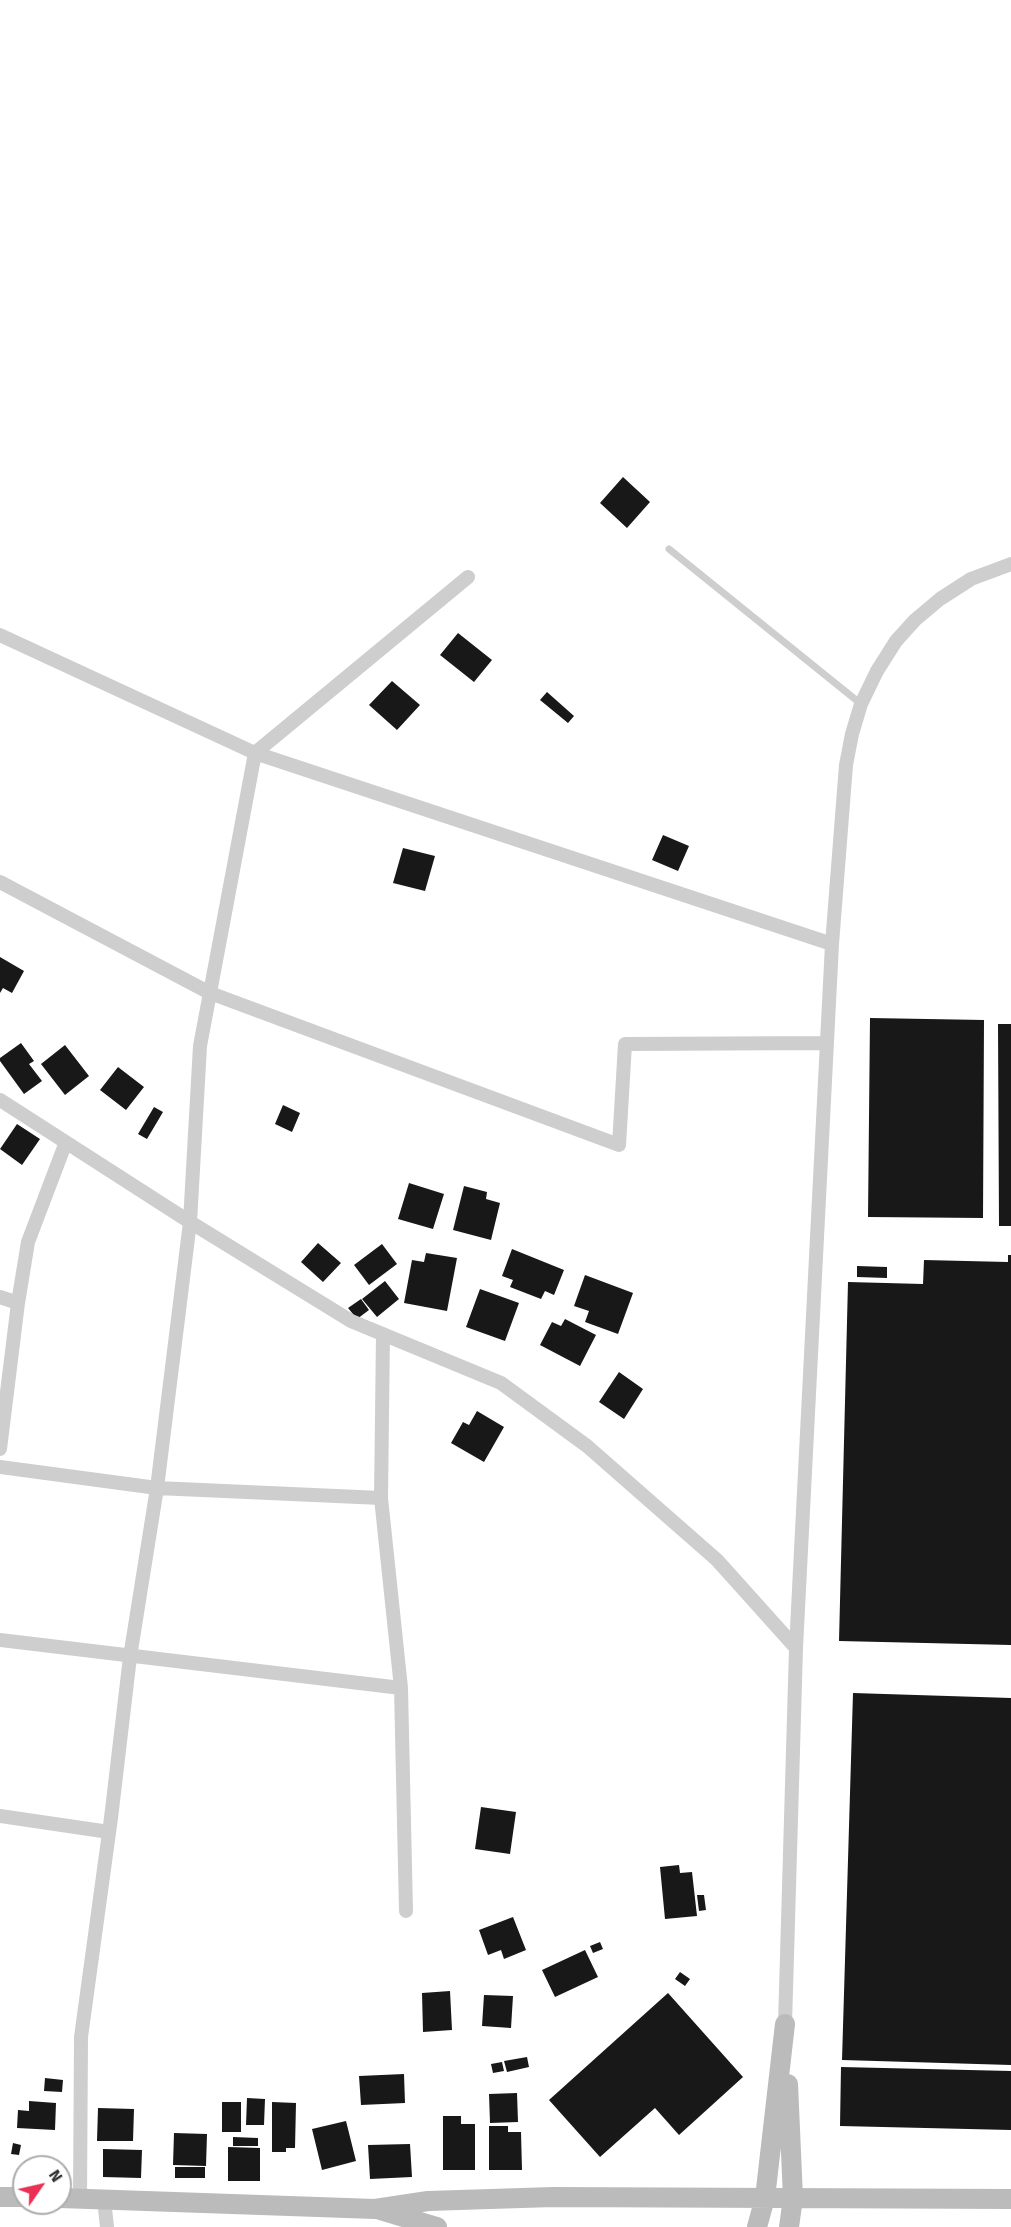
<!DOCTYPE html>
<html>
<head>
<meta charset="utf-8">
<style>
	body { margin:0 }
	#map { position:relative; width:1011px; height:2227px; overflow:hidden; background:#fff; font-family:"Fira Sans",sans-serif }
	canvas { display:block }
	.north { position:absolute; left:12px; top:2155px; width:60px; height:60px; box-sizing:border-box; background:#fff; border:2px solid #adadad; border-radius:50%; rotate:56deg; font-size:16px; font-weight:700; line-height:24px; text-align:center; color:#313131 }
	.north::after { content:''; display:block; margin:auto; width:21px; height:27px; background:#ec2f54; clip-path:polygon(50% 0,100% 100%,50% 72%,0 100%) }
</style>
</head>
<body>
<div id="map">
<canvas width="1011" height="2227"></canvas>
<div class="north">N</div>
</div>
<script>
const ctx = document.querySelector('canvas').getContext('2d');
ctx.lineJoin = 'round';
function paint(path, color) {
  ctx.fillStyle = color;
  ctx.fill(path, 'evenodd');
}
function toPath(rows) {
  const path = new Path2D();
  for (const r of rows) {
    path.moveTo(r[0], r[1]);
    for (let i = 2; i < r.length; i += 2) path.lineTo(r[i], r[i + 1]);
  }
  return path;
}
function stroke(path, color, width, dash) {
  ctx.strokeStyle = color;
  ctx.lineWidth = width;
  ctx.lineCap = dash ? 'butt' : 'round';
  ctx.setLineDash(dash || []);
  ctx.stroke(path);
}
const building = toPath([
	[623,477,650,502,627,528,600,503],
	[458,633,492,660,474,682,440,655],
	[392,681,420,705,397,730,369,705],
	[547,692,574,716,568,723,540,700],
	[663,835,689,846,678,871,652,860],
	[403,848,435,856,425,891,393,883],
	[0,957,24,971,12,993,3,988,0,993],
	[870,1018,984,1020,983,1218,868,1217],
	[998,1024,1011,1024,1011,1226,999,1226],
	[21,1043,34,1061,29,1064,42,1081,24,1094,0,1061,0,1058],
	[65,1045,89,1076,65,1095,41,1064],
	[118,1067,144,1087,126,1110,100,1090],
	[283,1105,300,1113,292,1132,275,1124],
	[154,1107,163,1112,147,1139,138,1134],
	[17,1124,40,1139,22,1165,0,1149],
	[409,1183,444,1194,433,1229,398,1219],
	[464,1186,487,1192,486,1199,500,1203,491,1240,453,1230],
	[318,1243,341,1263,323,1282,301,1262],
	[382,1244,397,1264,369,1285,354,1265],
	[512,1249,564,1270,554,1295,545,1291,541,1299,510,1287,513,1280,502,1276],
	[426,1253,457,1258,447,1311,404,1303,412,1260,424,1262],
	[1008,1255,1011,1255,1011,1645,839,1641,848,1282,923,1284,924,1260,1008,1262],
	[857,1266,887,1267,887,1278,857,1277],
	[585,1275,633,1293,618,1334,585,1322,589,1311,574,1306],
	[385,1281,399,1299,377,1317,362,1299],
	[480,1289,519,1303,505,1341,466,1327],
	[361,1299,369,1310,357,1319,348,1308],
	[565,1319,596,1335,580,1366,540,1345,552,1322,561,1326],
	[619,1372,643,1389,624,1419,599,1402],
	[477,1411,504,1427,484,1462,451,1443,463,1422,469,1425],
	[853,1693,1011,1698,1011,2065,842,2060],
	[481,1807,516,1812,510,1854,475,1849],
	[679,1865,680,1873,692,1872,697,1916,665,1919,660,1867],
	[697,1895,704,1895,706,1910,699,1911],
	[513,1917,526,1950,504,1959,501,1950,488,1955,479,1930],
	[600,1942,603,1949,593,1953,590,1946],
	[585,1950,598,1977,555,1997,542,1970],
	[680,1972,690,1979,685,1986,675,1979],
	[450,1991,452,2030,423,2032,422,1993],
	[668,1993,743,2077,679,2135,655,2108,600,2157,549,2100],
	[484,1995,513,1996,511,2028,482,2026],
	[527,2057,529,2067,507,2072,504,2061],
	[502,2062,504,2071,493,2073,491,2064],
	[841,2067,1011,2071,1011,2130,840,2126],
	[404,2074,405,2103,361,2105,359,2076],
	[45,2078,63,2080,62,2092,44,2091],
	[517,2093,518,2122,490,2123,489,2094],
	[247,2098,265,2099,264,2125,246,2125],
	[29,2101,56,2103,55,2130,17,2128,18,2110,29,2111],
	[222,2102,241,2102,241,2132,222,2132],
	[272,2102,296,2103,295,2148,286,2148,286,2152,272,2152],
	[98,2108,134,2109,133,2141,97,2141],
	[443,2116,461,2116,461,2124,475,2124,475,2170,443,2170],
	[346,2121,356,2161,322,2170,312,2129],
	[489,2126,508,2126,508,2132,521,2132,522,2170,489,2170],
	[174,2133,207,2134,206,2166,173,2165],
	[233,2137,258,2138,258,2146,233,2146],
	[13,2143,21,2145,19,2155,11,2154],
	[410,2144,412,2177,370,2179,368,2145],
	[228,2147,260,2148,260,2181,228,2181],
	[103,2149,142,2150,141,2178,103,2177],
	[175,2167,205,2167,205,2178,175,2178]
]);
const lane = toPath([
	[669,549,861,704]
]);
const street = toPath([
	[0,635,255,753,832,944],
	[0,882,210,993,619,1145,625,1044,827,1043],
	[0,1100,190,1222,351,1321,501,1383,587,1446,717,1560,796,1648],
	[0,1297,18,1303,28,1242,66,1142],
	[383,1334,381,1498,401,1688,406,1911],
	[0,1449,18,1303],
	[0,1467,157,1488,381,1498],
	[0,1640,401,1688],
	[0,1816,109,1832],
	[785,2024,796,1648,832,944,846,765,852,734,861,704,877,671,896,641,915,620,940,599,971,579,1011,564],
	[80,2198,81,2037,111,1818,130,1657,157,1488,190,1222,200,1046,255,753,468,577],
	[104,2199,107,2227]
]);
const secondary = toPath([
	[788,2084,793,2198,789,2227],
	[0,2197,24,2197],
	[60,2198,375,2209,428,2201,553,2197,1011,2199],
	[380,2210,437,2227],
	[757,2227,765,2198,785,2024]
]);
paint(building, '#181818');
stroke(lane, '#cecece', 7);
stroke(street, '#cecece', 14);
stroke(secondary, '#bbb', 20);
</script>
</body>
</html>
